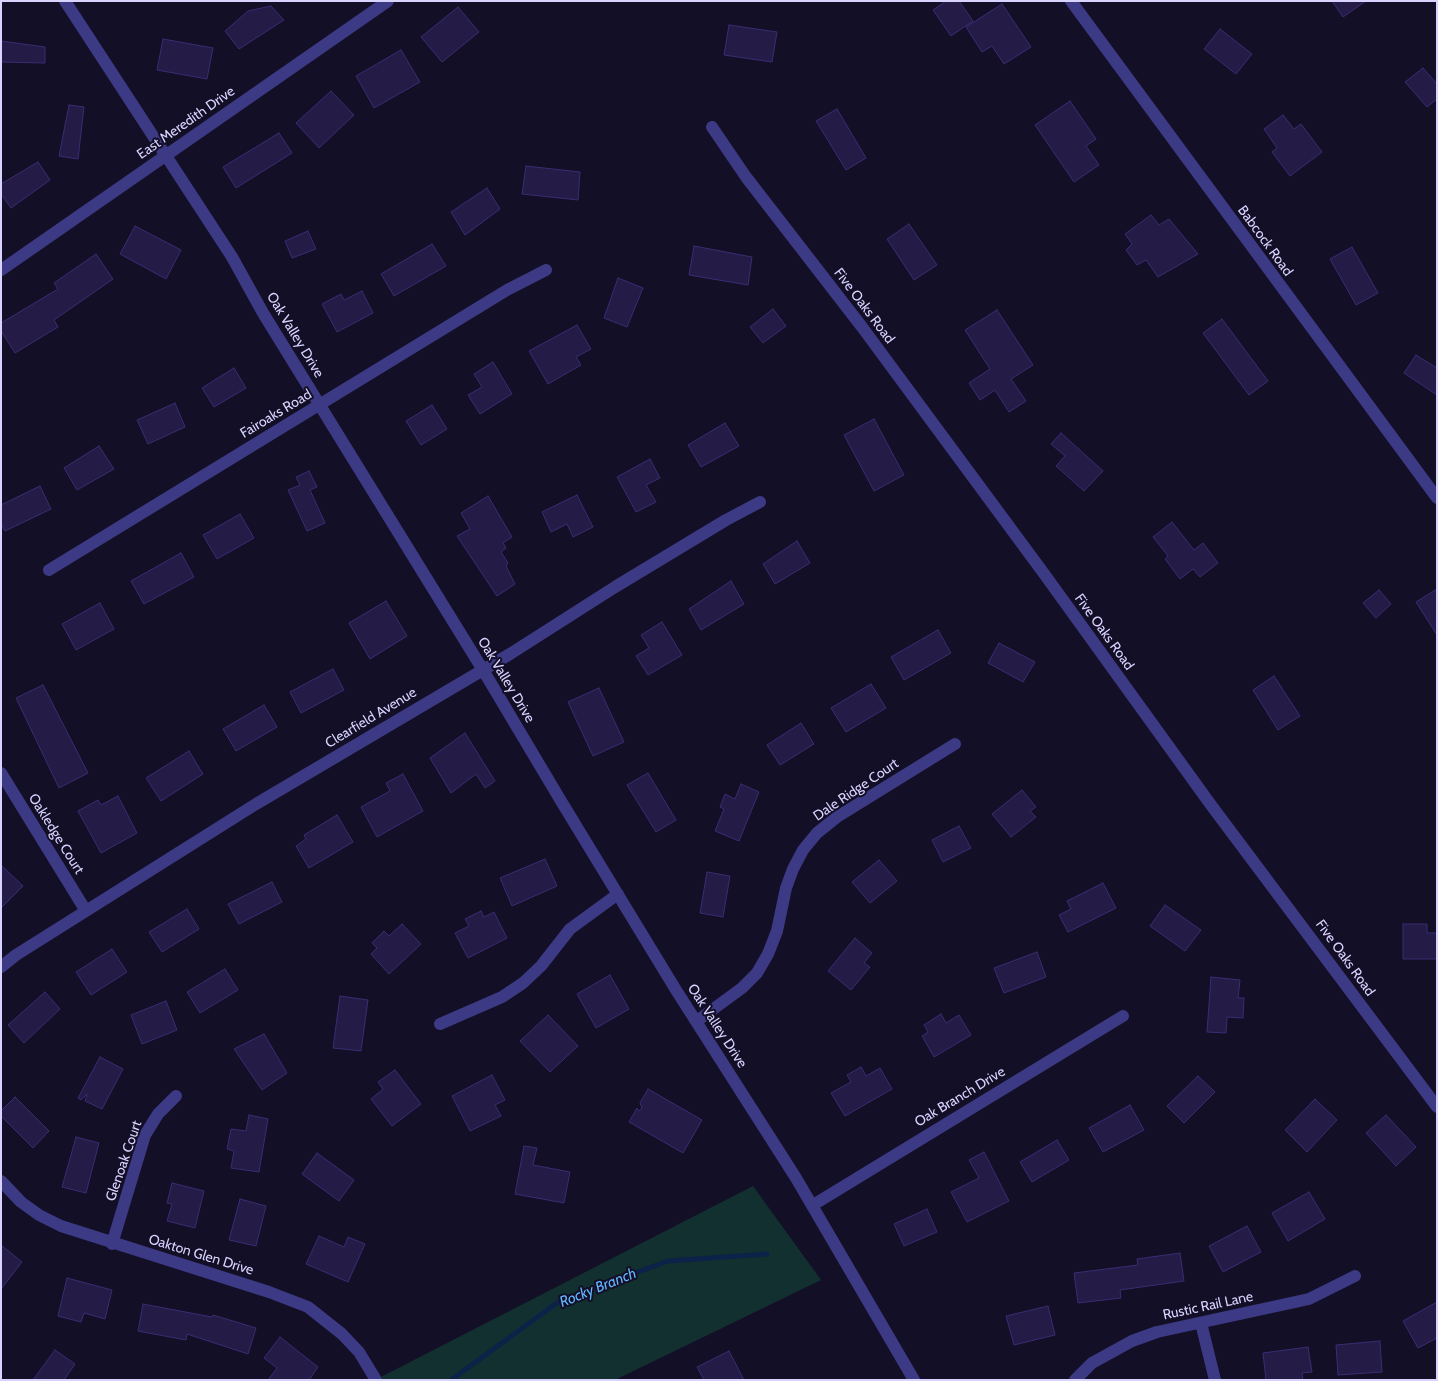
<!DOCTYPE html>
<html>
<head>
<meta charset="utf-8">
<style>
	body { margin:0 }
	#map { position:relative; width:1438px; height:1381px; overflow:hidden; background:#130f26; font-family:Cabin,sans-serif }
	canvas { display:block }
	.frame { position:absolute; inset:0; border:2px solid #d9d4ff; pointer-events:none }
</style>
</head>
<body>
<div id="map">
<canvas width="1438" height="1381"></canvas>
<div class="frame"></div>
</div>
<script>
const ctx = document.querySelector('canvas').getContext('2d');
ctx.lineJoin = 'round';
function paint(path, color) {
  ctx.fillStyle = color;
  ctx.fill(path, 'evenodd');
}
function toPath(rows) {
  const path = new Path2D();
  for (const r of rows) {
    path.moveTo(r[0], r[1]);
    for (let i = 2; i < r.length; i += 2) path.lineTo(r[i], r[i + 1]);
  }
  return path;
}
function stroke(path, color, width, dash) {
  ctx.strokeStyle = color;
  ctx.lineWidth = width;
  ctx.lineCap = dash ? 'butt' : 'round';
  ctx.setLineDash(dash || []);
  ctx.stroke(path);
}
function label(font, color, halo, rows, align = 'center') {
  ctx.font = font + ' Cabin,sans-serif';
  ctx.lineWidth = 4;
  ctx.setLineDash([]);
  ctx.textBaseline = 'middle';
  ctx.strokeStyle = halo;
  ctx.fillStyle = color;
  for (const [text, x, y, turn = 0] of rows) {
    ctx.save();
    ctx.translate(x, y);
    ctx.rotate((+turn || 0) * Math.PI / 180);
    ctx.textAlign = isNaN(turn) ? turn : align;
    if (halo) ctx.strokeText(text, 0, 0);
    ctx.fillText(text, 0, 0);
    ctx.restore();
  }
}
const green = toPath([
	[753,1186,821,1280,615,1380,375,1380]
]);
const stream = toPath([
	[451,1380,561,1300,668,1261,767,1254]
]);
const building = toPath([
	[946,1,959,1,973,21,951,36,933,10,946,1],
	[1332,1,1366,1,1343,17,1332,1],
	[1002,4,1031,47,1004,64,992,46,982,52,966,27,1002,4],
	[271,6,284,20,239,49,225,31,248,11,271,6],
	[458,7,479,32,442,62,421,37,458,7],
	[729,25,777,32,772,62,724,55,729,25],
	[1220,29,1252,54,1236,74,1204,49,1220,29],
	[163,39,213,48,207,79,157,70,163,39],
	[1,41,45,47,45,63,1,62,1,41],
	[401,50,420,82,374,108,356,76,401,50],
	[1423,68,1437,84,1437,99,1427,107,1405,82,1423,68],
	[331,91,354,115,319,148,296,123,331,91],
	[1070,101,1096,139,1086,146,1099,165,1074,182,1035,125,1070,101],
	[69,105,84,107,78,159,59,156,69,105],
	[837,109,866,158,846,170,816,121,837,109],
	[1283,115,1294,129,1301,124,1322,152,1290,176,1272,152,1277,148,1264,129,1283,115],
	[279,133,292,153,236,188,223,167,279,133],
	[38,162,50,180,11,208,1,194,1,184,38,162],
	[526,166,580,172,578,200,522,194,526,166],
	[487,188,500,209,465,235,451,212,487,188],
	[1151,215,1159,225,1169,219,1198,254,1158,277,1146,260,1137,265,1126,250,1132,244,1125,234,1151,215],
	[909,224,937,265,914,280,887,239,909,224],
	[135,226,181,250,166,279,120,254,135,226],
	[308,231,316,249,292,258,285,241,308,231],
	[432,244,446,266,394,296,381,274,432,244],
	[694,246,752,257,748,285,689,275,694,246],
	[1352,247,1378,293,1356,305,1330,259,1352,247],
	[96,254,113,279,54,320,58,327,15,353,1,331,1,323,58,289,54,283,96,254],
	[618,278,643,288,627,327,604,318,618,278],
	[362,291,373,313,337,332,322,304,341,294,344,300,362,291],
	[773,309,786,326,763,343,750,327,773,309],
	[997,310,1033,365,1011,379,1026,401,1009,412,995,390,980,400,969,383,990,369,965,330,997,310],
	[1222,319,1268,381,1249,395,1203,333,1222,319],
	[577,325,591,349,576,357,581,365,548,384,529,351,577,325],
	[1416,355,1437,368,1437,395,1404,373,1416,355],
	[493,362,512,394,480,414,468,395,482,387,474,374,493,362],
	[234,368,246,388,214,407,202,388,234,368],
	[175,403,185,427,148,444,137,420,175,403],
	[432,405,447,429,421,445,406,421,432,405],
	[874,419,904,475,874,491,844,435,874,419],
	[725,423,739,446,701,467,688,445,725,423],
	[1061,433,1103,471,1084,491,1056,466,1065,456,1051,444,1061,433],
	[99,446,114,469,77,490,64,468,99,446],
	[650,459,660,478,646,485,656,502,636,512,617,477,650,459],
	[309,471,317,487,310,490,325,523,307,531,288,490,300,485,296,477,309,471],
	[40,486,51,509,5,531,1,524,1,505,40,486],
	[577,495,593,527,573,537,567,524,551,532,542,512,577,495],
	[488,496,512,537,503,543,506,548,501,552,508,563,506,566,515,584,497,596,457,536,470,529,461,513,488,496],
	[240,514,254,538,217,559,203,535,240,514],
	[1172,522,1194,550,1203,543,1218,563,1200,577,1193,569,1180,579,1165,559,1168,556,1153,537,1172,522],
	[797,541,810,563,775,584,763,564,797,541],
	[181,553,194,577,144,604,131,581,181,553],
	[731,581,744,604,701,630,689,609,731,581],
	[1437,589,1437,635,1416,602,1437,589],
	[1379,590,1391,604,1376,618,1363,603,1379,590],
	[386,601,407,636,370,659,349,623,386,601],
	[100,603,114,629,76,650,62,624,100,603],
	[662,622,682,655,648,675,636,656,649,648,641,635,662,622],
	[938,630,951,653,904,680,891,657,938,630],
	[999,643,1035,662,1023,682,988,663,999,643],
	[333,669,344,690,301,713,290,692,333,669],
	[1274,676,1300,716,1278,730,1253,690,1274,676],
	[871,684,886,708,846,732,831,708,871,684],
	[43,685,88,773,59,788,16,698,43,685],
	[599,688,624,742,593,756,568,702,599,688],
	[264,705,277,727,236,751,223,729,264,705],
	[801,723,814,744,780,765,767,745,801,723],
	[465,733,495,781,485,788,476,774,451,793,430,758,465,733],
	[189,751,203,774,161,801,146,778,189,751],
	[648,773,676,820,656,832,627,785,648,773],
	[403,774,423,811,377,837,361,807,390,791,386,783,403,774],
	[741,784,759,792,739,841,715,831,724,809,720,807,725,794,735,799,741,784],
	[1022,790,1036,807,1030,811,1036,817,1011,837,992,814,1022,790],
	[118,796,137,833,101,853,78,811,98,800,101,805,118,796],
	[337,815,353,842,309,868,296,846,306,839,304,835,337,815],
	[959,826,971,848,943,862,932,840,959,826],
	[545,859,557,886,512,906,500,878,545,859],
	[879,860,897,881,870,903,852,882,879,860],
	[1,865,23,886,1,908,1,865],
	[707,872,730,876,723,917,700,913,707,872],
	[272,882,282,902,239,924,228,904,272,882],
	[1103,883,1116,908,1068,932,1059,915,1071,909,1067,901,1103,883],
	[1165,905,1201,930,1185,951,1150,926,1165,905],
	[187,909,199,929,162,952,149,932,187,909],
	[481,911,484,917,494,912,507,938,468,958,455,933,469,926,465,919,481,911],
	[402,924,421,944,389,974,371,954,377,948,372,943,384,931,389,936,402,924],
	[1403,924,1427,924,1427,933,1437,933,1437,959,1403,959,1403,924],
	[855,938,872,953,864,963,870,967,851,990,828,971,855,938],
	[112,949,127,972,91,995,76,972,112,949],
	[1037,952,1046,977,1004,993,994,968,1037,952],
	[225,969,238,990,200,1013,187,992,225,969],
	[610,975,629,1009,596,1028,577,994,610,975],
	[1211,977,1240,980,1238,998,1244,998,1243,1018,1227,1017,1226,1033,1207,1032,1211,977],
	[45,992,60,1009,24,1043,8,1025,45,992],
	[340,996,368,1000,361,1051,333,1048,340,996],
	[166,1001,177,1030,142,1044,131,1015,166,1001],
	[941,1014,946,1023,959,1015,971,1035,934,1057,922,1036,928,1032,924,1025,941,1014],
	[548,1015,578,1046,550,1072,520,1041,548,1015],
	[264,1034,287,1073,262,1090,234,1049,264,1034],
	[100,1057,123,1069,102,1109,85,1101,87,1094,81,1100,78,1098,100,1057],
	[861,1067,866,1076,880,1068,892,1089,845,1116,831,1093,851,1082,847,1075,861,1067],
	[395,1070,421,1104,392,1126,371,1099,383,1089,378,1082,395,1070],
	[492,1075,505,1100,495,1105,501,1116,470,1131,452,1096,492,1075],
	[1198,1076,1215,1092,1184,1123,1167,1106,1198,1076],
	[648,1089,702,1120,683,1153,629,1122,637,1108,639,1111,642,1108,640,1103,648,1089],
	[15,1097,49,1131,33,1148,1,1116,1,1111,15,1097],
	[1315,1099,1337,1120,1307,1152,1285,1130,1315,1099],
	[1130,1105,1144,1130,1103,1152,1089,1128,1130,1105],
	[249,1115,268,1119,259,1172,231,1168,234,1151,227,1149,231,1129,246,1131,249,1115],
	[1386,1115,1416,1147,1396,1166,1366,1133,1386,1115],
	[76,1137,99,1143,86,1193,62,1187,76,1137],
	[1057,1140,1069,1160,1032,1182,1020,1162,1057,1140],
	[524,1146,537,1148,533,1165,570,1172,564,1203,515,1194,524,1146],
	[984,1152,1009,1201,967,1222,951,1192,979,1178,969,1160,984,1152],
	[317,1153,354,1180,339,1201,302,1174,317,1153],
	[172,1183,204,1191,195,1228,167,1221,172,1204,167,1203,172,1183],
	[1309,1192,1325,1219,1288,1241,1272,1213,1309,1192],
	[240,1199,266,1206,256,1246,229,1240,240,1199],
	[927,1209,937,1232,904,1246,894,1224,927,1209],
	[1247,1226,1261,1252,1223,1272,1209,1246,1247,1226],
	[319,1236,344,1247,348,1237,365,1244,348,1282,306,1264,319,1236],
	[1,1245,22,1262,1,1289,1,1245],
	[1180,1253,1184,1281,1120,1290,1121,1298,1078,1303,1074,1273,1138,1265,1137,1259,1180,1253],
	[67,1278,112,1290,105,1319,84,1313,81,1322,58,1316,67,1278],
	[1437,1302,1437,1338,1418,1348,1403,1321,1437,1302],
	[143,1304,212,1317,213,1315,256,1328,248,1354,187,1334,186,1340,138,1331,143,1304],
	[1048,1306,1055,1335,1014,1345,1006,1316,1048,1306],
	[280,1337,318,1367,309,1380,268,1380,277,1368,264,1358,280,1337],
	[1380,1341,1382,1372,1338,1375,1336,1345,1380,1341],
	[1308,1347,1312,1372,1302,1373,1303,1380,1266,1380,1263,1353,1308,1347],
	[55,1350,75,1364,64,1380,33,1380,55,1350],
	[729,1351,744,1380,704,1380,697,1367,729,1351]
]);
const minor = toPath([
	[65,1,232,257,263,313,483,670,561,801,676,990,796,1178,914,1380],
	[1071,1,1437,498],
	[712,127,746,177,862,327,1045,575,1211,805,1437,1107],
	[1,270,388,1],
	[49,570,507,290,546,270],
	[1,773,86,911],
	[1,967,16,955,256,804,510,654,615,587,726,520,760,502],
	[697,1021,742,988,757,973,768,954,777,931,786,888,793,869,803,850,817,833,837,817,955,744],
	[440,1024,502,997,523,983,541,966,570,929,618,894],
	[1,1181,21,1202,39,1215,61,1226,269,1292,308,1307,342,1334,359,1352,376,1380],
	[813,1205,1123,1016],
	[112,1244,145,1135,158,1114,176,1096],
	[1201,1323,1215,1380],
	[1075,1380,1092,1363,1132,1341,1157,1332,1309,1299,1355,1276]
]);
const streetNames = [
	["East Meredith Drive",186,123,-35],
	["Babcock Road",1265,241,54],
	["Five Oaks Road",864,306,53],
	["Oak Valley Drive",295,335,59],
	["Fairoaks Road",276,414,-31],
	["Five Oaks Road",1104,632,54],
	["Oak Valley Drive",506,680,59],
	["Clearfield Avenue",371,718,-31],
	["Dale Ridge Court",856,790,-34],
	["Oakledge Court",56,834,58],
	["Five Oaks Road",1345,958,54],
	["Oak Valley Drive",717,1026,57],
	["Oak Branch Drive",960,1097,-31],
	["Glenoak Court",124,1161,-71],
	["Oakton Glen Drive",201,1255,17],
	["Rustic Rail Lane",1208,1306,-12]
];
const waterNames = [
	["Rocky Branch",598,1288,-22]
];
paint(green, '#12302f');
stroke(stream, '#0c2248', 5);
paint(building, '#241b47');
stroke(building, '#3b2d73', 1);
stroke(minor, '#3d3a85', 12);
label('14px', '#d9d4ff', '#130f26', streetNames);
label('italic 15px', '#62b6ff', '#130f26', waterNames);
</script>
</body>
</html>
